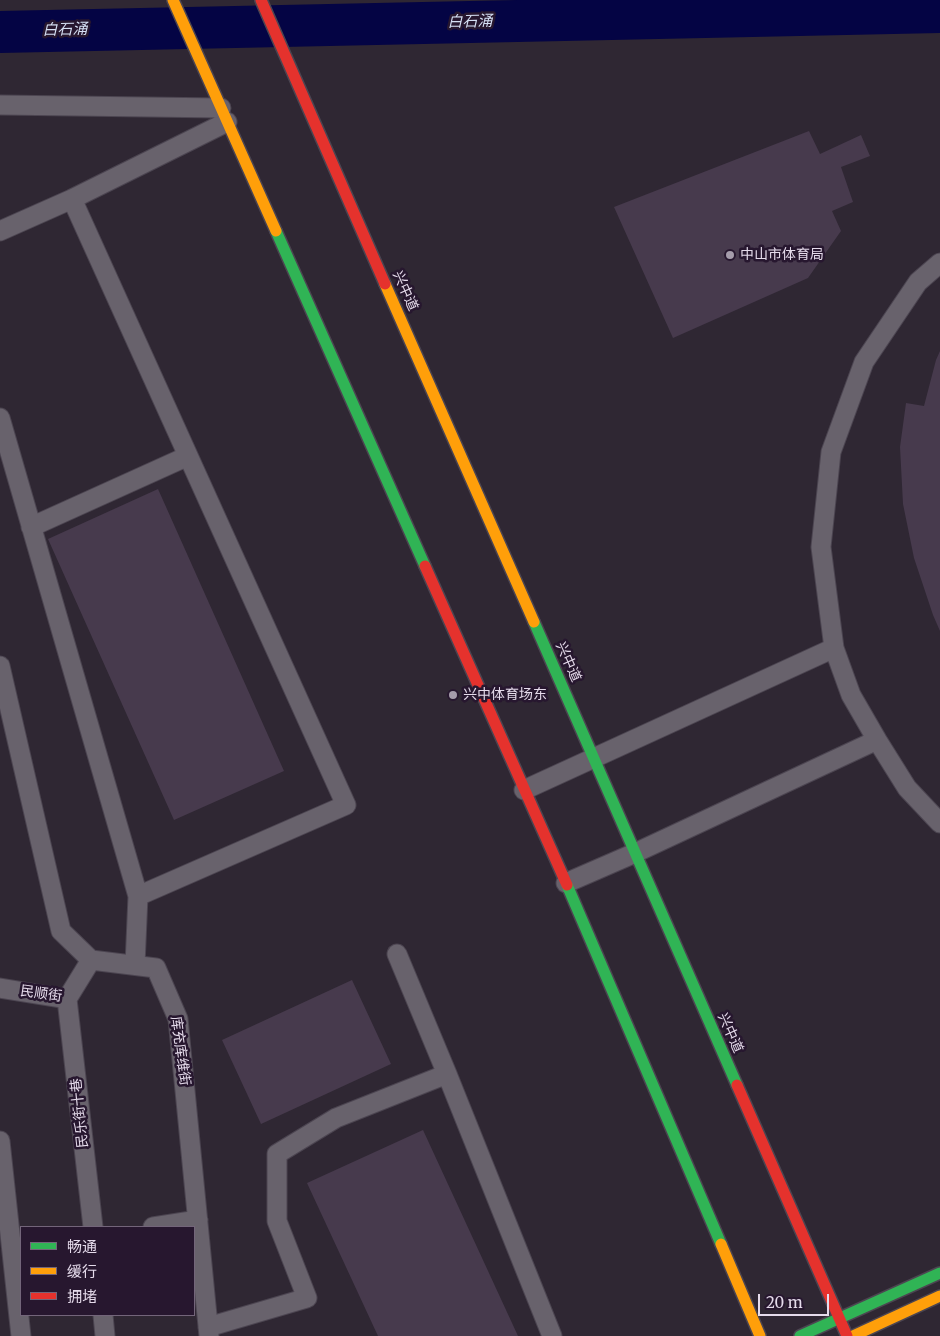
<!DOCTYPE html>
<html>
<head>
<meta charset="utf-8">
<style>
	body { margin:0 }
	#map { position:relative; width:940px; height:1336px; overflow:hidden; background:#2f2733; font-family:Merriweather,"Noto Sans SC",serif }
	canvas { display:block }
	.legend { position:absolute; left:20px; top:1226px; width:175px; height:90px; box-sizing:border-box; background:#27172f; border:1px solid #73657a; margin:0; padding:6px 9px; list-style:none; font-size:15px; color:#e5dbeb }
	.legend li { display:flex; align-items:center; gap:10px; height:25px }
	.legend b { width:25px; border:1px solid #73657a }
	.scale { position:absolute; left:758px; top:1294px; width:71px; height:22px; box-sizing:border-box; border:2px solid #e5dbeb; border-top:0; padding-left:6px; font-size:15px; line-height:18px; white-space:nowrap; color:#e5dbeb; -webkit-text-stroke:4px #27172f; paint-order:stroke }
</style>
</head>
<body>
<div id="map">
<canvas width="940" height="1336"></canvas>
<ul class="legend">
<li><b style="height:6px;background:#30b455"></b>畅通</li>
<li><b style="height:6px;background:#ff9f0a"></b>缓行</li>
<li><b style="height:6px;background:#e5322d"></b>拥堵</li>
</ul>
<div class="scale">20 m</div>
</div>
<script>
const ctx = document.querySelector('canvas').getContext('2d');
ctx.lineJoin = 'round';
function toPath(rows) {
  const path = new Path2D();
  for (const r of rows) {
    path.moveTo(r[0], r[1]);
    for (let i = 2; i < r.length; i += 2) path.lineTo(r[i], r[i + 1]);
  }
  return path;
}
function stroke(path, color, width, dash) {
  ctx.strokeStyle = color;
  ctx.lineWidth = width;
  ctx.lineCap = dash ? 'butt' : 'round';
  ctx.setLineDash(dash || []);
  ctx.stroke(path);
}
function paint(path, color) {
  ctx.fillStyle = color;
  ctx.fill(path, 'evenodd');
}
function label(font, color, halo, rows, align = 'center') {
  ctx.font = font + ' Merriweather,"Noto Sans SC",serif';
  ctx.lineWidth = 5;
  ctx.setLineDash([]);
  ctx.textBaseline = 'middle';
  ctx.strokeStyle = halo;
  ctx.fillStyle = color;
  for (const [text, x, y, turn = 0] of rows) {
    ctx.save();
    ctx.translate(x, y);
    ctx.rotate((+turn || 0) * Math.PI / 180);
    ctx.textAlign = isNaN(turn) ? turn : align;
    if (halo) ctx.strokeText(text, 0, 0);
    ctx.fillText(text, 0, 0);
    ctx.restore();
  }
}
const river = toPath([
	[0,32,940,12]
]);
const building = toPath([
	[809,131,820,154,861,135,870,156,841,167,853,202,832,211,841,231,808,278,673,338,614,207],
	[940,351,940,631,933,615,914,558,903,504,900,447,906,403,924,406,936,360],
	[158,489,284,771,174,820,48,539],
	[352,980,391,1064,261,1124,222,1040],
	[423,1130,518,1336,378,1336,307,1183]
]);
const street = toPath([
	[0,105,221,108],
	[0,231,72,199],
	[940,263,918,282,864,362,831,452,821,547,834,648,851,695,877,740,907,788,940,823],
	[0,418,138,896],
	[31,527,188,456],
	[0,666,61,931,91,960,156,968,178,1019,209,1336],
	[524,790,834,648],
	[566,883,635,853,877,740],
	[397,954,447,1074,552,1336],
	[135,965,138,896,346,805,72,199,227,122],
	[0,988,67,999,91,960],
	[67,999,93,1227],
	[0,1141,21,1336],
	[153,1227,198,1220],
	[103,1315,105,1336],
	[208,1327,307,1298,277,1221,277,1154,336,1118,447,1074]
]);
const fast = toPath([
	[276,231,425,566],
	[534,622,737,1085],
	[567,885,721,1244],
	[800,1336,940,1273]
]);
const slow = toPath([
	[173,0,276,231],
	[385,284,534,622],
	[721,1244,760,1336],
	[853,1336,940,1296]
]);
const jam = toPath([
	[261,0,385,284],
	[425,566,567,885],
	[737,1085,847,1336]
]);
const markers = [
	[730,255,5,"#a59cab"],
	[453,695,5,"#a59cab"]
];
const poiNames = [
	["中山市体育局",740,255],
	["兴中体育场东",463,695]
];
const streetNames = [
	["兴中道",405,291,66],
	["兴中道",568,662,66],
	["民顺街",41,994,8],
	["兴中道",730,1033,66],
	["库充库维街",180,1051,82],
	["民乐街十巷",80,1113,-96]
];
const waterNames = [
	["白石涌",470,22,-1],
	["白石涌",65,30,-1]
];
stroke(river, '#040444', 42);
paint(building, '#473a4d');
stroke(street, '#4c4551', 21);
stroke(fast, '#4c4551', 14);
stroke(slow, '#4c4551', 14);
stroke(jam, '#4c4551', 14);
stroke(street, '#68626c', 19);
stroke(fast, '#30b455', 11);
stroke(slow, '#ff9f0a', 11);
stroke(jam, '#e5322d', 11);
for (const [x, y, r, color] of markers) {
  const dot = new Path2D();
  dot.arc(x, y, r, 0, 2 * Math.PI);
  ctx.fillStyle = color;
  ctx.fill(dot);
  stroke(dot, '#27172f', 2);
}
label('14px', '#e5dbeb', '#27172f', poiNames, 'left');
label('14px', '#e5dbeb', '#27172f', streetNames);
label('italic 15px', '#d5dff4', '#27172f', waterNames);
</script>
</body>
</html>
